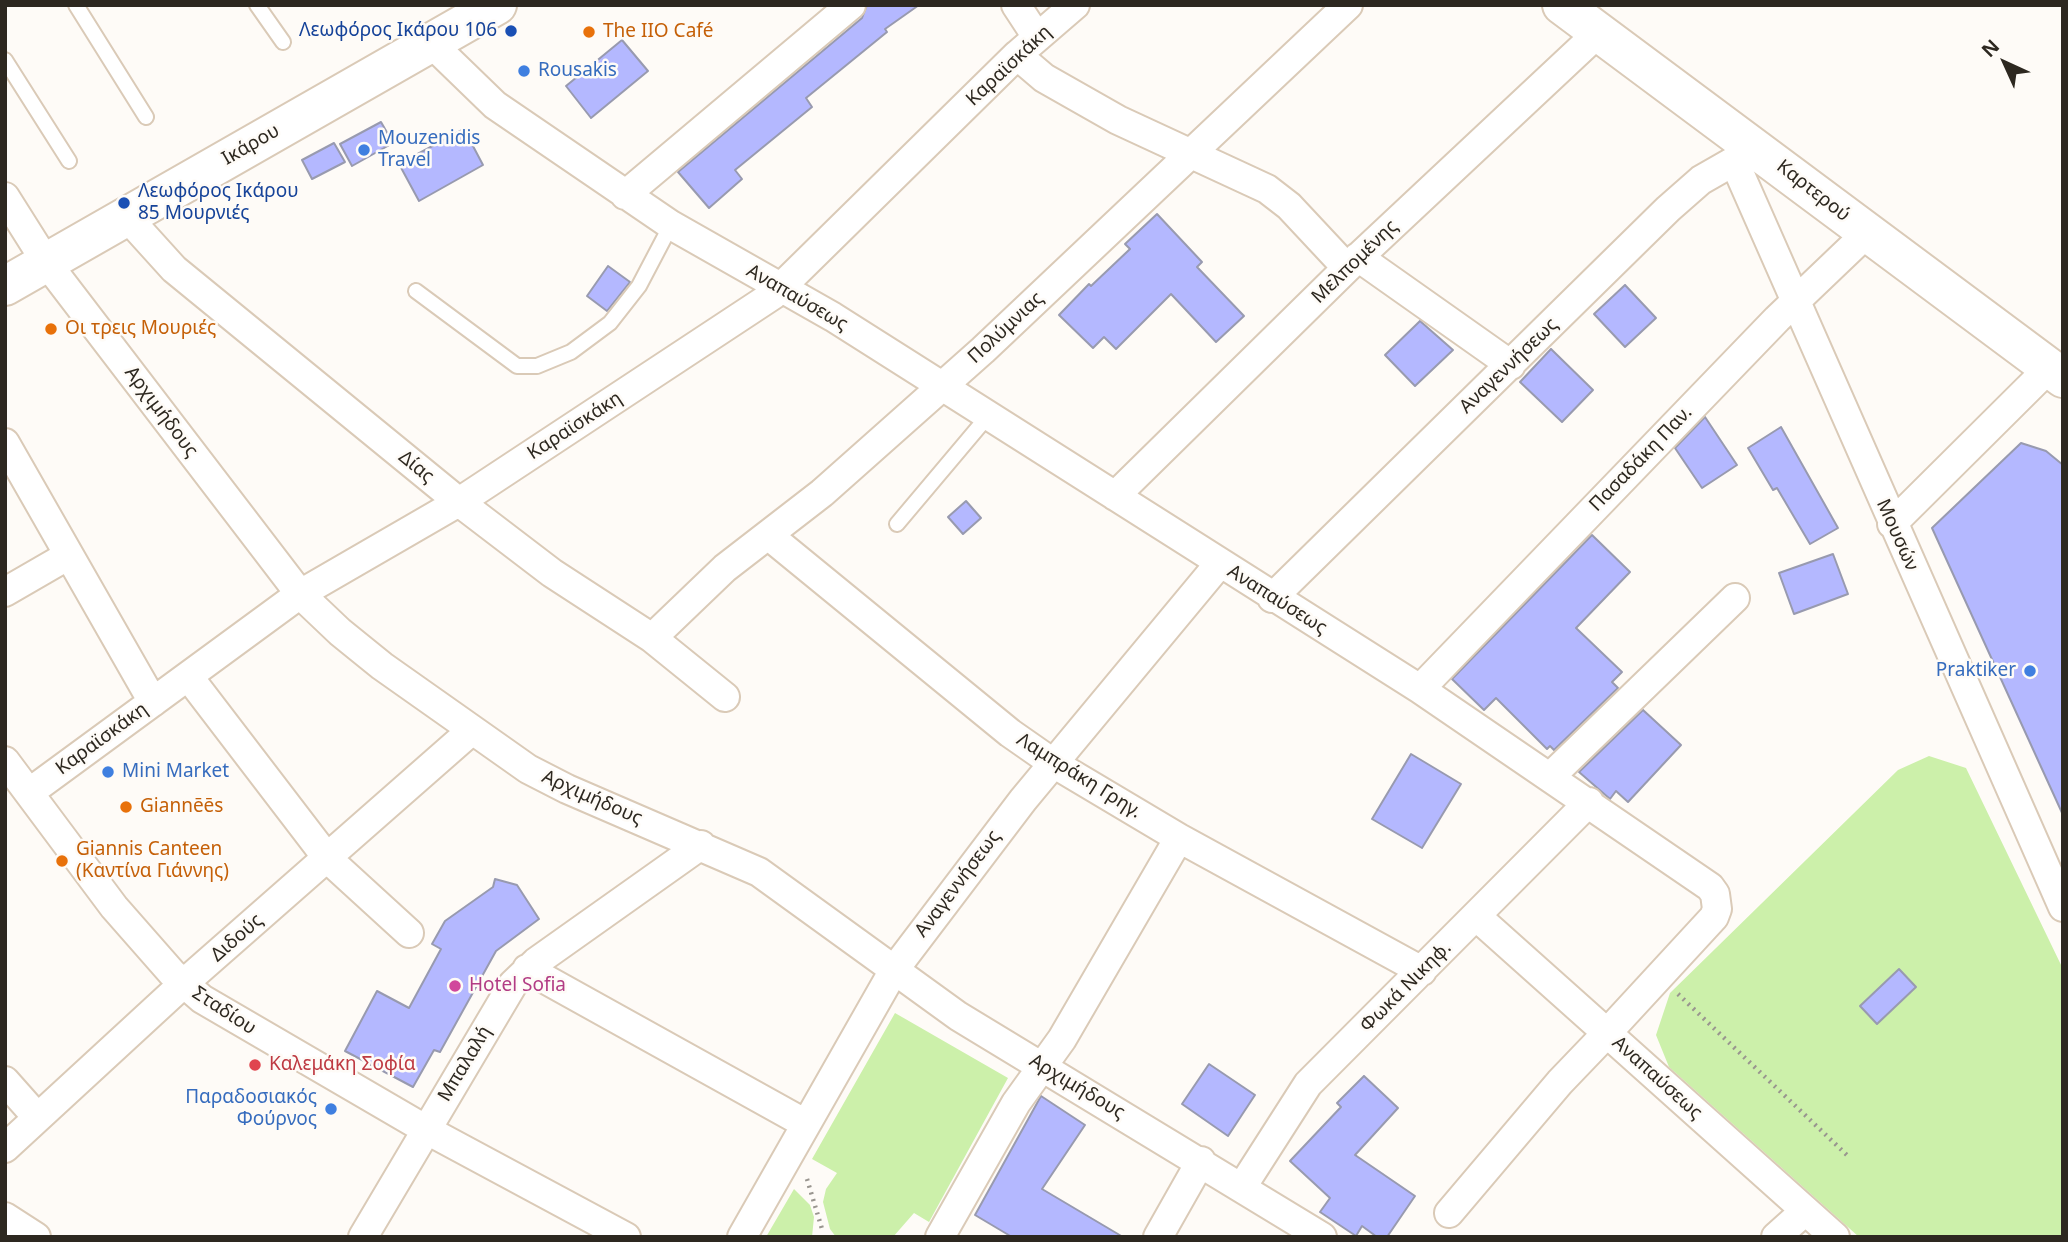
<!DOCTYPE html>
<html>
<head>
<meta charset="utf-8">
<style>
	body { margin:0 }
	#map { position:relative; width:2068px; height:1242px; overflow:hidden; background:#fefbf7; font-family:"Noto Sans",sans-serif }
	canvas { display:block }
	.frame { position:absolute; inset:0; border:7px solid #2d2820; pointer-events:none }
	.north { position:absolute; left:1970px; top:28px; width:70px; height:70px; -webkit-text-stroke:5px #fefbf7; paint-order:stroke; rotate:315deg; font-size:19px; font-weight:700; line-height:28px; text-align:center; color:#2d2820 }
	.north::after { content:''; display:block; margin:auto; width:24px; height:32px; background:#2d2820; clip-path:polygon(50% 0,100% 100%,50% 72%,0 100%) }
</style>
</head>
<body>
<div id="map">
<canvas width="2068" height="1242"></canvas>
<div class="frame"></div>
<div class="north">N</div>
</div>
<script>
const ctx = document.querySelector('canvas').getContext('2d');
ctx.lineJoin = 'round';
function paint(path, color) {
  ctx.fillStyle = color;
  ctx.fill(path, 'evenodd');
}
function toPath(rows) {
  const path = new Path2D();
  for (const r of rows) {
    path.moveTo(r[0], r[1]);
    for (let i = 2; i < r.length; i += 2) path.lineTo(r[i], r[i + 1]);
  }
  return path;
}
function stroke(path, color, width, dash) {
  ctx.strokeStyle = color;
  ctx.lineWidth = width;
  ctx.lineCap = dash ? 'butt' : 'round';
  ctx.setLineDash(dash || []);
  ctx.stroke(path);
}
function label(font, color, halo, rows, align = 'center') {
  ctx.font = font + ' "Noto Sans",sans-serif';
  ctx.lineWidth = 5;
  ctx.setLineDash([]);
  ctx.textBaseline = 'middle';
  ctx.strokeStyle = halo;
  ctx.fillStyle = color;
  for (const [text, x, y, turn = 0] of rows) {
    ctx.save();
    ctx.translate(x, y);
    ctx.rotate((+turn || 0) * Math.PI / 180);
    ctx.textAlign = isNaN(turn) ? turn : align;
    if (halo) ctx.strokeText(text, 0, 0);
    ctx.fillText(text, 0, 0);
    ctx.restore();
  }
}
const green = toPath([
	[1929,756,1966,768,2063,969,2063,1237,1859,1237,1669,1067,1656,1035,1670,993,1898,770],
	[895,1013,1008,1078,929,1222,914,1213,893,1237,836,1237,830,1229,823,1202,826,1189,837,1173,812,1159],
	[794,1189,810,1205,814,1217,812,1237,766,1237]
]);
const building = toPath([
	[867,5,919,5,885,29,887,32,806,98,812,107,735,170,742,179,709,208,678,172,862,18,867,5],
	[622,40,648,71,591,118,566,86,622,40],
	[381,122,393,143,352,166,340,144,381,122],
	[464,129,483,165,419,201,399,164,464,129],
	[334,143,345,162,312,179,302,160,334,143],
	[1157,214,1202,262,1197,267,1244,316,1216,342,1171,294,1116,349,1104,337,1093,348,1059,315,1089,284,1091,286,1130,249,1125,244,1157,214],
	[608,266,630,282,607,311,587,296,608,266],
	[1625,285,1656,318,1625,347,1594,314,1625,285],
	[1420,321,1453,350,1415,386,1385,355,1420,321],
	[1551,349,1593,390,1562,422,1520,382,1551,349],
	[1705,417,1737,465,1702,488,1675,448,1705,417],
	[1781,427,1838,528,1810,544,1777,488,1773,490,1748,448,1781,427],
	[2021,443,2046,451,2063,465,2063,815,1932,528,2021,443],
	[966,501,981,518,963,534,948,517,966,501],
	[1592,535,1630,572,1576,628,1622,672,1612,682,1618,688,1554,750,1550,746,1547,749,1496,698,1484,710,1452,679,1592,535],
	[1833,554,1848,594,1794,614,1779,573,1833,554],
	[1643,710,1681,745,1628,802,1616,791,1610,799,1579,772,1643,710],
	[1411,754,1461,784,1422,848,1372,819,1411,754],
	[495,879,517,885,539,919,496,951,440,1052,434,1050,413,1087,345,1051,377,991,409,1008,441,949,432,944,445,921,493,887,495,879],
	[1899,969,1916,987,1877,1024,1860,1006,1899,969],
	[1209,1064,1255,1095,1228,1136,1182,1104,1209,1064],
	[1364,1076,1398,1108,1355,1155,1415,1196,1387,1237,1377,1237,1362,1226,1356,1236,1320,1212,1330,1198,1290,1161,1341,1107,1337,1103,1364,1076],
	[1041,1096,1085,1125,1042,1189,1123,1237,1012,1237,975,1215,1041,1096]
]);
const path = toPath([
	[1678,994,1849,1157],
	[807,1179,822,1229]
]);
const lane = toPath([
	[76,5,146,117],
	[257,5,283,42],
	[5,60,69,161],
	[416,291,517,366,537,366,571,352,610,323,639,286,671,225],
	[897,524,988,416]
]);
const street = toPath([
	[1016,5,1037,37],
	[431,43,495,105,671,225,833,317,1420,689,1710,887,1715,894,1717,909,1714,917,1607,1033,1835,1237],
	[1017,55,1044,78,1118,120,1267,189,1289,206,1347,268],
	[1734,161,2063,907],
	[625,195,851,5],
	[5,197,46,262,300,594,340,632,382,666,528,769,567,789,759,872,958,1016,1322,1237],
	[126,216,174,269,459,502,552,573,652,638,725,697],
	[1358,257,1511,365],
	[5,443,153,702],
	[1115,496,1347,268,1599,32],
	[1892,524,2049,368],
	[768,535,1010,733,1053,763,1179,838,1422,971],
	[5,592,69,555],
	[1272,598,1668,209,1701,180,1750,152],
	[652,638,725,568,822,493,983,350,1348,5],
	[188,676,328,859,409,933],
	[1420,689,1777,319,1867,233],
	[5,761,114,907,172,973,202,999,425,1129,626,1237],
	[1551,776,1735,598],
	[30,792,300,594,459,502,773,295,1017,55,1075,5],
	[527,969,806,1124],
	[5,1081,37,1117],
	[5,1148,183,984,471,731],
	[1242,1187,1308,1084,1589,802],
	[1449,1213,1560,1082,1607,1033,1476,916],
	[5,1217,36,1237],
	[363,1237,513,984,536,962,701,845],
	[742,1237,894,970,1023,800,1219,564],
	[940,1237,1016,1103,1062,1039,1179,838],
	[1158,1237,1201,1161],
	[1776,1237,1805,1211]
]);
const primary = toPath([
	[1562,5,2063,378],
	[5,286,497,5]
]);
const markers = [
	[511,31,7,"#1a4fb4"],
	[589,32,7,"#e8710a"],
	[524,71,7,"#3f7fe0"],
	[364,150,7,"#3f7fe0"],
	[124,203,7,"#1a4fb4"],
	[51,329,7,"#e8710a"],
	[2030,671,7,"#3f7fe0"],
	[108,772,7,"#3f7fe0"],
	[126,807,7,"#e8710a"],
	[62,861,7,"#e8710a"],
	[455,986,7,"#d1479c"],
	[255,1065,7,"#e0444e"],
	[331,1109,7,"#3f7fe0"]
];
const transitNames = [
	["Λεωφόρος Ικάρου 106",497,31],
	["Λεωφόρος Ικάρου",138,192,"left"],
	["85 Μουρνιές",138,214,"left"]
];
const foodNames = [
	["The IIO Café",603,32],
	["Οι τρεις Μουριές",65,329],
	["Giannēēs",140,807],
	["Giannis Canteen",76,850],
	["(Καντίνα Γιάννης)",76,872]
];
const streetNames = [
	["Καραϊσκάκη",1009,66,-43],
	["Ικάρου",251,145,-30],
	["Καρτερού",1813,191,38],
	["Μελπομένης",1355,262,-44],
	["Αναπαύσεως",797,298,30],
	["Πολύμνιας",1006,328,-43],
	["Αναγεννήσεως",1509,366,-44],
	["Αρχιμήδους",161,412,53],
	["Καραϊσκάκη",575,426,-33],
	["Πασαδάκη Παν.",1641,459,-46],
	["Δίας",416,467,39],
	["Μουσών",1897,535,66],
	["Αναπαύσεως",1277,600,32],
	["Καραϊσκάκη",102,739,-36],
	["Λαμπράκη Γρηγ.",1079,776,32],
	["Αρχιμήδους",592,798,24],
	["Αναγεννήσεως",958,884,-53],
	["Διδούς",237,938,-41],
	["Φωκά Νικηφ.",1406,987,-45],
	["Σταδίου",224,1011,33],
	["Μπαλαλή",465,1064,-59],
	["Αναπαύσεως",1657,1078,42],
	["Αρχιμήδους",1077,1087,31]
];
const shopNames = [
	["Rousakis",538,71],
	["Mouzenidis",378,139],
	["Travel",378,161],
	["Praktiker",2016,671,"right"],
	["Mini Market",122,772],
	["Παραδοσιακός",317,1098,"right"],
	["Φούρνος",317,1120,"right"]
];
const hotelNames = [
	["Hotel Sofia",469,986]
];
const healthNames = [
	["Καλεμάκη Σοφία",269,1065]
];
paint(green, '#ccf0aa');
paint(building, '#b4b8ff');
stroke(building, '#989aaf', 2);
stroke(lane, '#dacab7', 18);
stroke(street, '#dacab7', 32);
stroke(primary, '#dacab7', 42);
stroke(path, '#99958f', 4.5, [2, 5]);
stroke(lane, '#fff', 14);
stroke(street, '#fff', 28);
stroke(primary, '#fff', 38);
for (const [x, y, r, color] of markers) {
  const dot = new Path2D();
  dot.arc(x, y, r, 0, 2 * Math.PI);
  ctx.fillStyle = color;
  ctx.fill(dot);
  stroke(dot, '#fefbf7', 2.5);
}
label('19px', '#164399', '#fefbf7', transitNames, 'right');
label('19px', '#c56008', '#fefbf7', foodNames, 'left');
label('19px', '#2d2820', '#fefbf7', streetNames);
label('19px', '#366cbe', '#fefbf7', shopNames, 'left');
label('19px', '#b23c85', '#fefbf7', hotelNames, 'left');
label('19px', '#be3a42', '#fefbf7', healthNames, 'left');
</script>
</body>
</html>
